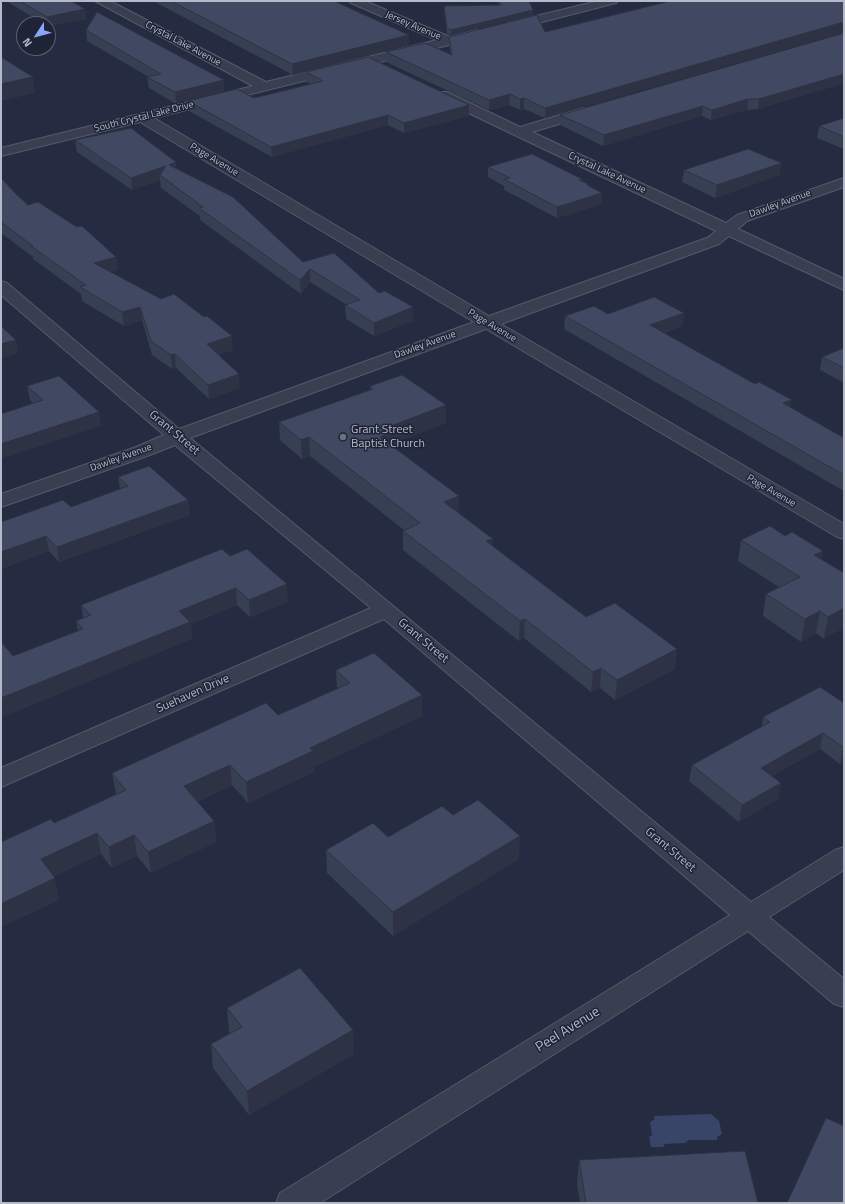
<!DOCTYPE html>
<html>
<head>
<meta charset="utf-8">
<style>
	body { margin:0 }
	#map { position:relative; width:845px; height:1204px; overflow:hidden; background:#252c41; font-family:"Titillium Web",sans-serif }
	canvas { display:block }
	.frame { position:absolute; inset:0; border:2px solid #b5bacb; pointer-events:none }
	.north { position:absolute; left:16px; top:16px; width:40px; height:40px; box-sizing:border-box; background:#1e2436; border:1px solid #5a6072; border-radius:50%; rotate:234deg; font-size:11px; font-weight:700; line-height:16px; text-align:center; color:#b5bacb }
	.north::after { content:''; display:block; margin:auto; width:14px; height:18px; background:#8ba5fb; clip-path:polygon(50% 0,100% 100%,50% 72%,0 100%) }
</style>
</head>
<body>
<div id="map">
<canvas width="845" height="1204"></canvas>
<div class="frame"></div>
<div class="north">N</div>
</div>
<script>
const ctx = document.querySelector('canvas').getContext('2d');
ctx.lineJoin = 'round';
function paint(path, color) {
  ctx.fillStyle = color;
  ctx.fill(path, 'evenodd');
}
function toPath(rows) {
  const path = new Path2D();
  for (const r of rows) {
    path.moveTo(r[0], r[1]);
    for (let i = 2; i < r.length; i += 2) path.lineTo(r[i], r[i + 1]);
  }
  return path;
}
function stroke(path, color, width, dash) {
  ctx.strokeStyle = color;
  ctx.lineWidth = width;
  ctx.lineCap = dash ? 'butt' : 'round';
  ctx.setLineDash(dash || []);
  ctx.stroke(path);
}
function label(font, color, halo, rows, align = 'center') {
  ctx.font = font + ' "Titillium Web",sans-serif';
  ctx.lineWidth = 3;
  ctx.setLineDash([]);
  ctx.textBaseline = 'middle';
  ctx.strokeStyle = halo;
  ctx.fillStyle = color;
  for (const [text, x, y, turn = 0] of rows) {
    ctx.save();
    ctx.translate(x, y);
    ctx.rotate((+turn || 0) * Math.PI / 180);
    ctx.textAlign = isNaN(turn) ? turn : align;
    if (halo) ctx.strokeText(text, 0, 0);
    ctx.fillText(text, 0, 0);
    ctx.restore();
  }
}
const water = toPath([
	[711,1114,719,1121,722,1134,717,1137,717,1140,689,1140,685,1143,665,1144,663,1147,651,1147,649,1137,652,1135,650,1122,655,1119,654,1116]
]);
const minor = toPath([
	[95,1,110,1,266,82,437,40,351,3,349,1,365,1,450,37,477,30,481,31,483,34,481,37,154,118,489,316,707,238,716,231,437,98,435,95,437,92,447,92,520,127,583,108,593,108,595,111,593,114,532,132,726,223,737,215,844,178,844,187,747,221,738,229,844,279,844,290,729,236,719,244,501,324,844,524,844,539,837,537,486,329,190,438,751,902,835,850,844,847,844,870,769,917,844,979,844,1007,834,1004,748,931,320,1203,276,1203,280,1193,730,915,384,619,1,787,1,768,371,608,175,445,150,455,1,507,1,494,136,447,164,435,1,295,1,281,7,283,179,429,474,322,140,122,1,156,1,148,253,86,95,1],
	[598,1,618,1,616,3,511,30,505,26,507,23,598,1]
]);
const wall = toPath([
	[6,1,71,1,85,9,86,19,49,26,48,24,44,24],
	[153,1,334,1,409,45,293,75],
	[497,1,529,1,533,15,451,35,447,34,444,11,444,6,499,5],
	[844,1,844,32,545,118,524,109,520,110,509,105,489,110,386,62,386,52,451,55,449,47,449,37,545,32],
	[86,30,224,80,224,92,176,104,149,88,147,77,149,77,87,41],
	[844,33,844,83,758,109,747,110,711,120,702,116,603,146,560,125,560,115],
	[306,72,469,116,404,133,388,125,272,157,189,111,188,101,254,98,311,84,306,82],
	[844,118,844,149,817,138,819,126],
	[75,140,176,168,303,262,379,293,413,321,374,336,346,319,345,305,347,305,310,282,301,294,200,220,200,216,161,188,160,180,132,190,77,152],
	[488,167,582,179,582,181,588,185,602,204,557,218,504,190,504,186,488,177],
	[684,170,780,175,715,198,682,182],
	[1,178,17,195,28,205,116,257,118,270,110,272,233,350,218,355,240,388,209,399,176,368,172,369,152,355,142,320,124,326,82,301,81,294,33,259,33,257,1,233],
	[684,313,682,326,664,333,790,408,844,438,844,491,564,329,565,316,608,314],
	[844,348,844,383,820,370,822,357],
	[27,386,101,426,33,404,30,400],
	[370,386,446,423,397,442,398,449,396,450,459,496,459,514,493,539,492,546,586,617,675,669,615,700,600,688,591,692,524,638,519,641,403,550,403,531,404,530,310,456,302,459,280,440,279,422,370,390],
	[118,477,188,500,190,515,59,562,49,551,1,569,71,507,120,489],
	[785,536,823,551,821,559,844,573,824,639,816,633,801,642,763,616,766,594,779,587,738,561,741,540],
	[230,556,288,602,250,617,237,605,191,624,192,639,13,656,78,631,76,621,83,618,81,605],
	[336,670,422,695,422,716,314,767,314,772,248,803,232,785,197,802,214,821,216,842,151,873,137,856,112,868,101,854,54,876,59,900,1,927,1,842,54,823,116,794,112,773,278,715,337,689],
	[844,703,844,761,840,764,820,749,772,776,781,783,778,799,739,822,689,781,692,765,762,727,763,717],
	[453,815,519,859,393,936,327,873,326,850,388,837],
	[227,1008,354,1054,249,1115,213,1068,211,1044,230,1033,229,1032],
	[579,1160,758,1203,580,1203,577,1183]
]);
const shadedWall = toPath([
	[85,9,86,19,49,26,47,17],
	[533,10,533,15,451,35,451,30],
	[844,22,844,32,545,118,545,108],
	[409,35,409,45,293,75,292,64],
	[844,74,844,83,758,109,759,99],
	[33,77,35,93,1,101,1,84],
	[224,80,224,92,176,104,175,92],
	[510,94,509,105,489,110,489,100],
	[524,98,524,109,520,110,520,99],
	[748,99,747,110,711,120,712,110],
	[469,105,469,116,404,133,404,123],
	[703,106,702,116,603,146,604,135],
	[388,115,388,125,272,157,271,147],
	[176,162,177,174,169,165],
	[782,163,780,175,715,198,717,185],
	[166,166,160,175,160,180,132,190,131,178],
	[602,193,602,204,557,218,557,207],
	[116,257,118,270,95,276,94,263],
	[310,269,310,282,301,294,300,280],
	[140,307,142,320,124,326,122,312],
	[413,307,413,321,374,336,374,323],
	[684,313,682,326,649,338,650,325],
	[232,336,233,350,208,358,207,344],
	[16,340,18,353,1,359,1,344],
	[175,354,176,368,172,369,171,355],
	[239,374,240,388,209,399,208,385],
	[792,400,789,414,783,403],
	[446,405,446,423,397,442,398,449,380,456,380,437,391,426],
	[99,412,101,426,1,459,1,444],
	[309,437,310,456,302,459,301,440],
	[459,496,459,515,444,502],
	[188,500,190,515,59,562,57,547],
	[46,536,49,551,1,569,1,552],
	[493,539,492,558,486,541],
	[823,551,819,572,814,555],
	[287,584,288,602,250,617,249,600],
	[236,588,237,605,191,624,192,639,1,718,1,698,179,611],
	[844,608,844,628,824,639,828,617],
	[820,611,816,633,801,642,805,619],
	[525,619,524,638,519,641,520,621],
	[677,649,675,669,615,700,617,680],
	[601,668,600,688,591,692,593,672],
	[422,695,422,716,314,767,314,772,248,803,246,782,310,748],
	[823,733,820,749,758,784,761,768],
	[843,747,844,747,844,761,840,764],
	[230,765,232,785,186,807,184,786],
	[781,783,778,799,739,822,742,805],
	[214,821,216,842,151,873,148,852],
	[97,833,101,854,45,880,41,859],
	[134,835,137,856,112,868,109,847],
	[520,836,519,859,393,936,393,912],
	[55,878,59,900,1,927,1,904],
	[353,1030,354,1054,249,1115,247,1091]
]);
const building = toPath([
	[20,1,71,1,85,9,47,17,20,1],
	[171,1,334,1,409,35,292,64,171,1],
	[499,1,529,1,533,10,451,30,447,28,444,6,501,5,499,1],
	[670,1,844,1,844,22,545,108,524,98,520,99,510,94,489,100,386,52,425,43,452,55,449,37,537,15,545,32,670,1],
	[97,12,224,80,175,92,147,77,161,74,86,30,97,12],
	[844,33,844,74,759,99,748,99,712,110,703,106,604,135,560,115,844,33],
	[1,57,33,77,1,84,1,57],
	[368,57,469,105,404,123,388,115,271,147,188,101,237,89,254,98,323,81,306,72,368,57],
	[844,118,844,137,819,126,844,118],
	[131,128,176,162,169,165,233,197,303,262,334,253,379,293,385,291,413,307,374,323,345,305,360,300,310,269,300,280,199,208,203,207,160,175,166,166,131,178,75,140,131,128],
	[748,149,782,163,717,185,684,170,748,149],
	[532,154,582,179,579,180,588,184,587,185,602,193,557,207,504,179,510,178,488,167,532,154],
	[1,178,17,195,28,205,38,202,77,227,82,226,116,257,94,263,161,299,174,294,204,317,207,316,232,336,207,344,239,374,208,385,175,354,171,355,151,341,140,307,122,312,80,287,86,285,31,246,33,246,1,222,1,178],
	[654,297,684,313,650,325,755,384,759,382,792,400,783,403,844,438,844,475,565,316,594,306,608,314,654,297],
	[1,326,16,340,1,344,1,326],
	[844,348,844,368,822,357,844,348],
	[402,375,446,405,391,426,397,431,380,437,459,496,444,502,493,539,486,541,586,617,615,603,677,649,617,680,601,668,593,672,525,619,520,621,403,531,420,523,309,437,301,440,279,422,373,389,370,386,402,375],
	[59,376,99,412,1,444,1,414,43,400,27,386,59,376],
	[149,466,188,500,57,547,46,536,1,552,1,522,63,500,71,507,128,486,118,477,149,466],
	[770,526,785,536,792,532,823,551,814,555,844,573,844,608,828,617,820,611,805,619,766,594,800,577,741,540,770,526],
	[222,549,230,556,247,549,287,584,249,600,236,588,179,611,190,622,1,698,1,642,13,656,83,629,76,621,91,615,81,605,222,549],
	[374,653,422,695,310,748,313,751,246,782,230,765,184,786,214,821,148,852,134,835,109,847,97,833,41,859,55,878,1,904,1,842,51,819,54,823,126,790,112,773,266,703,278,715,350,683,336,670,374,653],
	[820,687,844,703,844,747,843,747,823,733,761,768,781,783,742,805,692,765,770,722,763,717,820,687],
	[478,800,520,836,393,912,326,850,373,823,388,837,442,806,453,815,478,800],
	[300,968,353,1030,247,1091,211,1044,242,1027,227,1008,300,968],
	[826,1118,844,1126,844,1203,787,1203,826,1118],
	[745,1151,758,1203,586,1203,579,1160,745,1151]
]);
const markers = [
	[343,437,4,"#6b7280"]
];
const farStreetnames = [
	["Jersey Avenue",413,26,23],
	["Crystal Lake Avenue",183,44,28],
	["South Crystal Lake Drive",144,117,-14],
	["Page Avenue",214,160,31],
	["Crystal Lake Avenue",607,173,25],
	["Dawley Avenue",780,204,-20],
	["Page Avenue",492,326,31],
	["Dawley Avenue",425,345,-20],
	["Dawley Avenue",121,458,-20],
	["Page Avenue",771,491,30]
];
const poiNames = [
	["Grant Street",351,430],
	["Baptist Church",351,444]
];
const streetNames = [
	["Grant Street",174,433,40],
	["Grant Street",423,641,40],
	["Suehaven Drive",193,694,-24],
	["Grant Street",670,850,40]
];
const nearStreetnames = [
	["Peel Avenue",568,1030,-32]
];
paint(water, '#384468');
stroke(minor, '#545a6b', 2);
paint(minor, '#393f50');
paint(wall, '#373f53');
paint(shadedWall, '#2d3344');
paint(building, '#404961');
stroke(building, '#2d3344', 1);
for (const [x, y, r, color] of markers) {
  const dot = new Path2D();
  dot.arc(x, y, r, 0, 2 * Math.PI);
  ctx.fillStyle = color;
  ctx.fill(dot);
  stroke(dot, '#1e2436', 1.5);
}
label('10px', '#b5bacb', '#1e2436', farStreetnames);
label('12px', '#b5bacb', '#1e2436', poiNames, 'left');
label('12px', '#b5bacb', '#1e2436', streetNames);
label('14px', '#b5bacb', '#1e2436', nearStreetnames);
</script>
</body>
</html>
